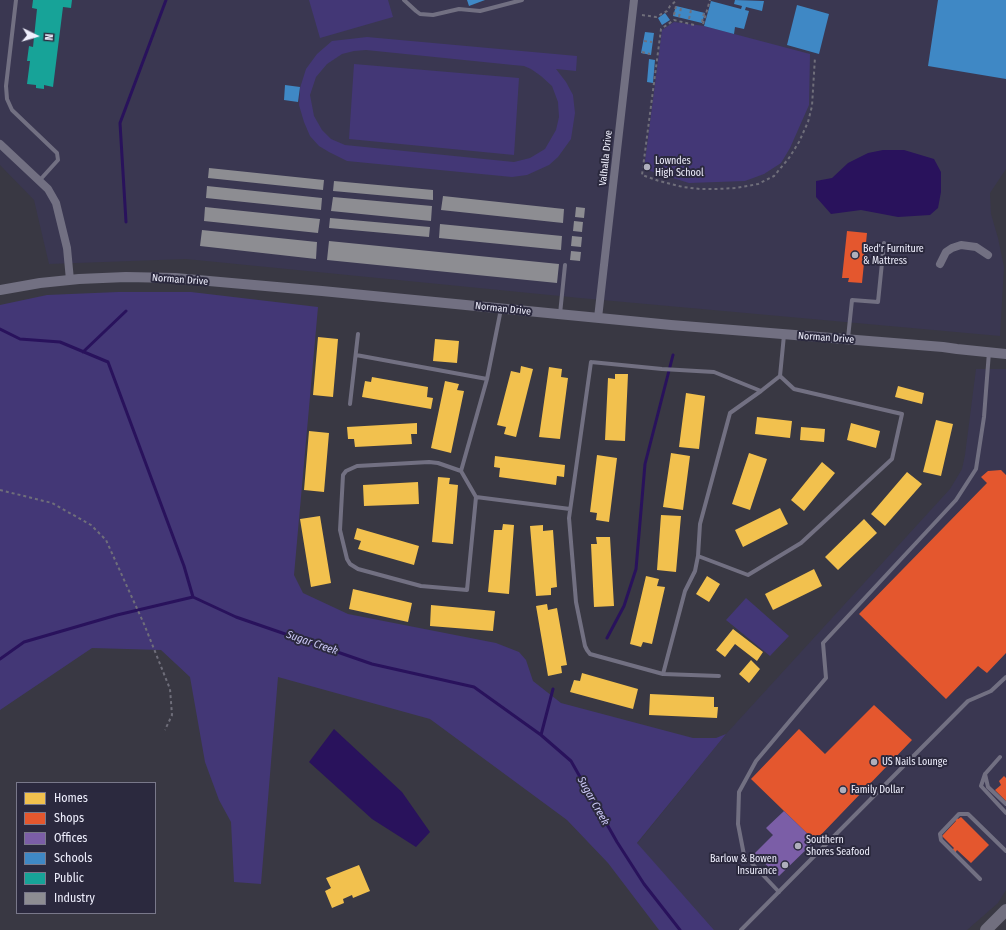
<!DOCTYPE html>
<html>
<head>
<meta charset="utf-8">
<style>
	body { margin:0 }
	#map { position:relative; width:1006px; height:930px; overflow:hidden; background:#393843; font-family:"Fira Sans Condensed",sans-serif }
	canvas { display:block }
	.legend { position:absolute; left:16px; top:782px; width:140px; height:132px; box-sizing:border-box; background:#2b293e; border:1px solid #79788a; margin:0; padding:5px 7px; list-style:none; font-size:12px; color:#efeffd }
	.legend li { display:flex; align-items:center; gap:8px; height:20px }
	.legend b { width:20px; border:1px solid #79788a }
	.north { position:absolute; left:16px; top:16px; width:40px; height:40px; -webkit-text-stroke:3px #2b293e; paint-order:stroke; rotate:95deg; font-size:11px; font-weight:700; line-height:16px; text-align:center; color:#efeffd }
	.north::after { content:''; display:block; margin:auto; width:14px; height:18px; background:#efeffd; clip-path:polygon(50% 0,100% 100%,50% 72%,0 100%) }
</style>
</head>
<body>
<div id="map">
<canvas width="1006" height="930"></canvas>
<ul class="legend">
<li><b style="height:11px;background:#f2c14e"></b>Homes</li>
<li><b style="height:11px;background:#e4572e"></b>Shops</li>
<li><b style="height:11px;background:#7b5ea7"></b>Offices</li>
<li><b style="height:11px;background:#3f88c5"></b>Schools</li>
<li><b style="height:11px;background:#17a398"></b>Public</li>
<li><b style="height:11px;background:#8d8d92"></b>Industry</li>
</ul>
<div class="north">N</div>
</div>
<script>
const ctx = document.querySelector('canvas').getContext('2d');
ctx.lineJoin = 'round';
function paint(path, color) {
  ctx.fillStyle = color;
  ctx.fill(path, 'evenodd');
}
function toPath(rows) {
  const path = new Path2D();
  for (const r of rows) {
    path.moveTo(r[0], r[1]);
    for (let i = 2; i < r.length; i += 2) path.lineTo(r[i], r[i + 1]);
  }
  return path;
}
function stroke(path, color, width, dash) {
  ctx.strokeStyle = color;
  ctx.lineWidth = width;
  ctx.lineCap = dash ? 'butt' : 'round';
  ctx.setLineDash(dash || []);
  ctx.stroke(path);
}
function label(font, color, halo, rows, align = 'center') {
  ctx.font = font + ' "Fira Sans Condensed",sans-serif';
  ctx.lineWidth = 4;
  ctx.setLineDash([]);
  ctx.textBaseline = 'middle';
  ctx.strokeStyle = halo;
  ctx.fillStyle = color;
  for (const [text, x, y, turn = 0] of rows) {
    ctx.save();
    ctx.translate(x, y);
    ctx.rotate((+turn || 0) * Math.PI / 180);
    ctx.textAlign = isNaN(turn) ? turn : align;
    if (halo) ctx.strokeText(text, 0, 0);
    ctx.fillText(text, 0, 0);
    ctx.restore();
  }
}
const built = toPath([
	[0,0,1006,0,1006,169,990,193,991,214,998,238,1004,267,1000,336,580,298,186,259,49,264,34,200,0,165],
	[976,369,1006,369,1006,890,998,903,967,930,714,930,637,844,726,734,950,489,962,469,965,455]
]);
const green = toPath([
	[309,0,388,0,393,17,320,38],
	[674,22,704,26,810,54,809,105,790,148,781,163,764,174,745,181,689,183,644,169,662,30],
	[367,37,577,56,576,71,556,69,566,82,573,95,575,113,571,139,558,157,549,165,527,175,512,177,347,161,329,152,319,146,310,136,304,122,299,105,300,88,306,69,317,54,332,41],
	[366,50,513,65,524,66,531,69,541,76,552,86,558,102,559,117,556,130,545,149,530,158,514,162,345,145,331,139,322,130,314,116,310,95,316,77,327,64,342,54,354,51],
	[354,64,519,78,514,155,349,139],
	[118,292,191,292,318,307,294,575,303,593,348,614,496,643,519,652,526,660,533,681,561,703,693,738,716,738,726,734,637,843,714,930,659,930,608,863,567,820,430,719,278,677,261,884,234,882,231,822,219,800,205,762,190,677,161,650,92,648,0,710,0,305,47,295],
	[746,598,789,636,770,656,726,620]
]);
const water = toPath([
	[883,150,904,150,934,159,941,172,941,192,938,208,930,215,898,217,861,210,831,214,816,197,816,181,832,178,848,163,868,153],
	[334,729,402,792,430,832,416,847,372,819,309,762]
]);
const homes = toPath([
	[318,337,338,339,333,397,313,395],
	[435,339,459,341,457,363,433,361],
	[521,366,533,369,516,437,504,434,506,427,497,425,511,371,520,373],
	[549,367,562,369,561,377,568,378,560,439,539,437],
	[615,374,628,374,625,441,605,440,608,378,615,379],
	[372,377,428,387,427,397,433,398,431,409,362,397,365,381,371,382],
	[445,381,459,384,457,390,464,391,451,453,431,448],
	[898,386,924,393,922,404,895,397],
	[686,393,705,396,699,449,679,447],
	[757,417,792,421,790,438,755,434],
	[936,420,953,424,941,476,923,472],
	[417,423,417,434,411,434,412,444,355,447,354,439,348,439,347,427],
	[851,423,880,431,876,448,847,440],
	[801,427,825,429,824,442,800,440],
	[309,431,329,433,324,492,304,490],
	[671,453,690,456,683,510,663,507],
	[749,453,767,459,750,510,732,504],
	[597,455,617,458,609,522,596,520,597,513,590,512],
	[495,456,565,465,564,477,557,476,556,485,499,477,500,468,494,467],
	[822,462,835,473,804,511,791,500],
	[907,472,922,484,885,526,871,514],
	[438,477,450,478,449,484,458,485,453,544,432,542],
	[418,482,419,504,364,506,363,485],
	[780,508,788,524,743,547,735,530],
	[661,515,681,516,676,572,657,570],
	[320,516,331,583,311,587,300,519],
	[864,519,877,533,838,570,825,557],
	[503,524,514,525,509,594,488,592,494,530,502,530],
	[543,525,543,531,553,530,557,587,551,588,551,595,536,596,530,526],
	[357,528,419,546,414,565,358,549,361,541,354,539],
	[596,537,610,537,614,606,594,607,591,544,597,544],
	[814,569,822,586,773,610,765,594],
	[646,576,659,579,657,586,665,587,652,644,643,642,641,647,630,644],
	[707,576,720,584,709,602,696,594],
	[353,589,412,603,408,622,349,609],
	[547,604,548,610,557,608,567,665,561,666,562,673,548,676,536,606],
	[431,605,495,611,493,631,430,626],
	[733,629,763,652,757,661,735,644,725,657,716,650],
	[751,660,760,669,749,683,739,674],
	[582,673,638,689,633,709,570,692,574,680,580,681],
	[650,694,714,697,714,707,718,707,717,718,649,715],
	[359,865,370,891,353,898,352,895,343,899,344,903,332,908,325,891,331,888,326,878]
]);
const shops = toPath([
	[847,231,867,233,862,283,848,282,849,278,842,278],
	[1001,470,1006,475,1006,653,987,673,978,666,946,699,859,614,987,483,981,477,988,471],
	[874,705,912,740,815,841,751,779,799,729,825,754],
	[1004,776,1006,778,1006,801,995,790,1001,785,999,781],
	[956,817,958,819,961,817,989,845,971,863,957,850,955,853,952,850,954,848,942,836,956,821,954,819]
]);
const offices = toPath([
	[784,811,815,841,779,876,754,854,773,835,766,828]
]);
const schools = toPath([
	[467,0,485,0,469,6],
	[735,0,764,1,762,11,746,7,745,10,749,11,744,29,735,27,734,34,704,26,711,1,741,9,742,6,734,4],
	[938,0,1006,0,1006,79,928,66],
	[797,5,829,14,819,54,787,45],
	[676,6,705,13,702,23,673,16],
	[665,13,670,20,662,25,658,18],
	[645,32,654,33,651,55,641,53],
	[649,59,655,60,653,83,647,82],
	[285,85,300,87,298,102,284,100]
]);
const public = toPath([
	[33,0,72,0,71,8,63,7,53,87,44,85,44,89,36,88,36,85,27,84,30,61,27,61,29,46,33,47,37,9,32,8]
]);
const industry = toPath([
	[209,168,324,180,323,190,208,178],
	[334,181,433,190,433,200,333,191],
	[207,186,322,198,321,210,206,198],
	[443,196,564,209,563,223,441,210],
	[333,197,432,206,431,221,331,211],
	[205,207,320,219,318,233,204,221],
	[576,207,585,208,584,218,575,217],
	[330,218,430,227,429,237,329,228],
	[574,221,583,222,582,232,573,231],
	[440,224,562,236,561,250,439,238],
	[202,230,317,242,316,259,200,246],
	[572,236,582,237,581,247,571,246],
	[329,241,559,264,557,283,327,260],
	[571,251,581,252,580,261,570,260]
]);
const stream = toPath([
	[126,222,120,123,166,0],
	[0,329,20,339,60,342,108,362,184,566,193,597,236,617,372,664,474,687,541,735,571,761,617,842,644,884,680,930],
	[83,352,126,311],
	[607,638,624,606,636,569,645,464,673,355],
	[0,659,24,642,117,615,193,597],
	[541,735,553,689]
]);
const path = toPath([
	[642,15,656,17,667,11,670,6,677,0],
	[674,15,676,6],
	[679,17,681,8],
	[689,19,691,10],
	[702,22,704,13],
	[703,24,710,0],
	[694,25,674,20,661,29,642,175,659,181,683,187,700,189,717,189,736,188,758,184,774,176,789,158,799,142,808,122,812,106,815,57],
	[644,41,652,42],
	[642,52,650,54],
	[0,490,52,503,91,525,106,540,144,624,170,689,172,715,165,730]
]);
const service = toPath([
	[16,0,6,86,7,99,12,110,57,153,58,160,39,181],
	[404,0,416,11,420,14,433,15,459,9,480,11,522,0],
	[560,314,565,265],
	[848,338,852,300,878,302,884,243],
	[356,355,487,379],
	[591,362,662,369,714,372,761,391,730,413,700,524,698,556,695,571,685,591,663,674,590,654,587,650,585,646,576,602,569,518,591,362],
	[761,391,780,376,784,335],
	[350,404,358,334],
	[461,471,438,463,429,462,357,466,346,471,343,475,340,530,347,559,350,564,358,569,421,586,467,590,476,497,461,471,487,379,501,309],
	[476,497,570,509],
	[698,556,748,575,801,543,892,459,902,414,794,389,780,376],
	[663,674,719,676],
	[1000,757,985,774,988,787,1006,804],
	[985,774,981,786,1006,813],
	[980,879,941,840,940,834,959,814,968,814,1006,851],
	[779,892,744,855,738,824,739,792,756,761,826,678,823,643,956,500,976,469,984,417,989,352],
	[741,930,968,701,991,691,1006,677]
]);
const minor = toPath([
	[0,144,48,189,56,203,67,248,70,280],
	[940,264,946,252,952,248,961,245,976,247,988,255],
	[598,318,634,0]
]);
const tertiary = toPath([
	[0,290,40,283,79,279,126,277,175,278,322,291,671,325,943,347,957,349,1006,354]
]);
const primary = toPath([
	[986,930,1006,910]
]);
const markers = [
	[647,167,4,"#afafbc"],
	[855,255,4,"#afafbc"],
	[874,762,4,"#afafbc"],
	[843,790,4,"#afafbc"],
	[798,846,4,"#afafbc"],
	[785,865,4,"#afafbc"]
];
const streetNames = [
	["Valhalla Drive",606,158,-84],
	["Norman Drive",180,280,4],
	["Norman Drive",503,309,6],
	["Norman Drive",826,338,4]
];
const poiNames = [
	["Lowndes",655,161],
	["High School",655,173],
	["Bed'r Furniture",863,249],
	["& Mattress",863,261],
	["US Nails Lounge",882,762],
	["Family Dollar",851,790],
	["Southern",806,840],
	["Shores Seafood",806,852],
	["Barlow & Bowen",777,859,"right"],
	["Insurance",777,871,"right"]
];
const waterNames = [
	["Sugar Creek",312,643,19],
	["Sugar Creek",593,801,61]
];
paint(built, '#3a3751');
paint(green, '#433776');
paint(water, '#29125c');
paint(homes, '#f2c14e');
paint(shops, '#e4572e');
paint(offices, '#7b5ea7');
paint(schools, '#3f88c5');
paint(public, '#17a398');
paint(industry, '#8d8d92');
stroke(stream, '#29125c', 3);
stroke(path, '#6f6e7a', 2, [3, 3]);
stroke(service, '#727082', 4);
stroke(minor, '#727082', 8);
stroke(tertiary, '#727082', 10);
stroke(primary, '#716f7f', 12);
for (const [x, y, r, color] of markers) {
  const dot = new Path2D();
  dot.arc(x, y, r, 0, 2 * Math.PI);
  ctx.fillStyle = color;
  ctx.fill(dot);
  stroke(dot, '#2b293e', 1.5);
}
label('10px', '#efeffd', '#2b293e', streetNames);
label('10px', '#efeffd', '#2b293e', poiNames, 'left');
label('italic 11px', '#cdcaf8', '#2b293e', waterNames);
</script>
</body>
</html>
